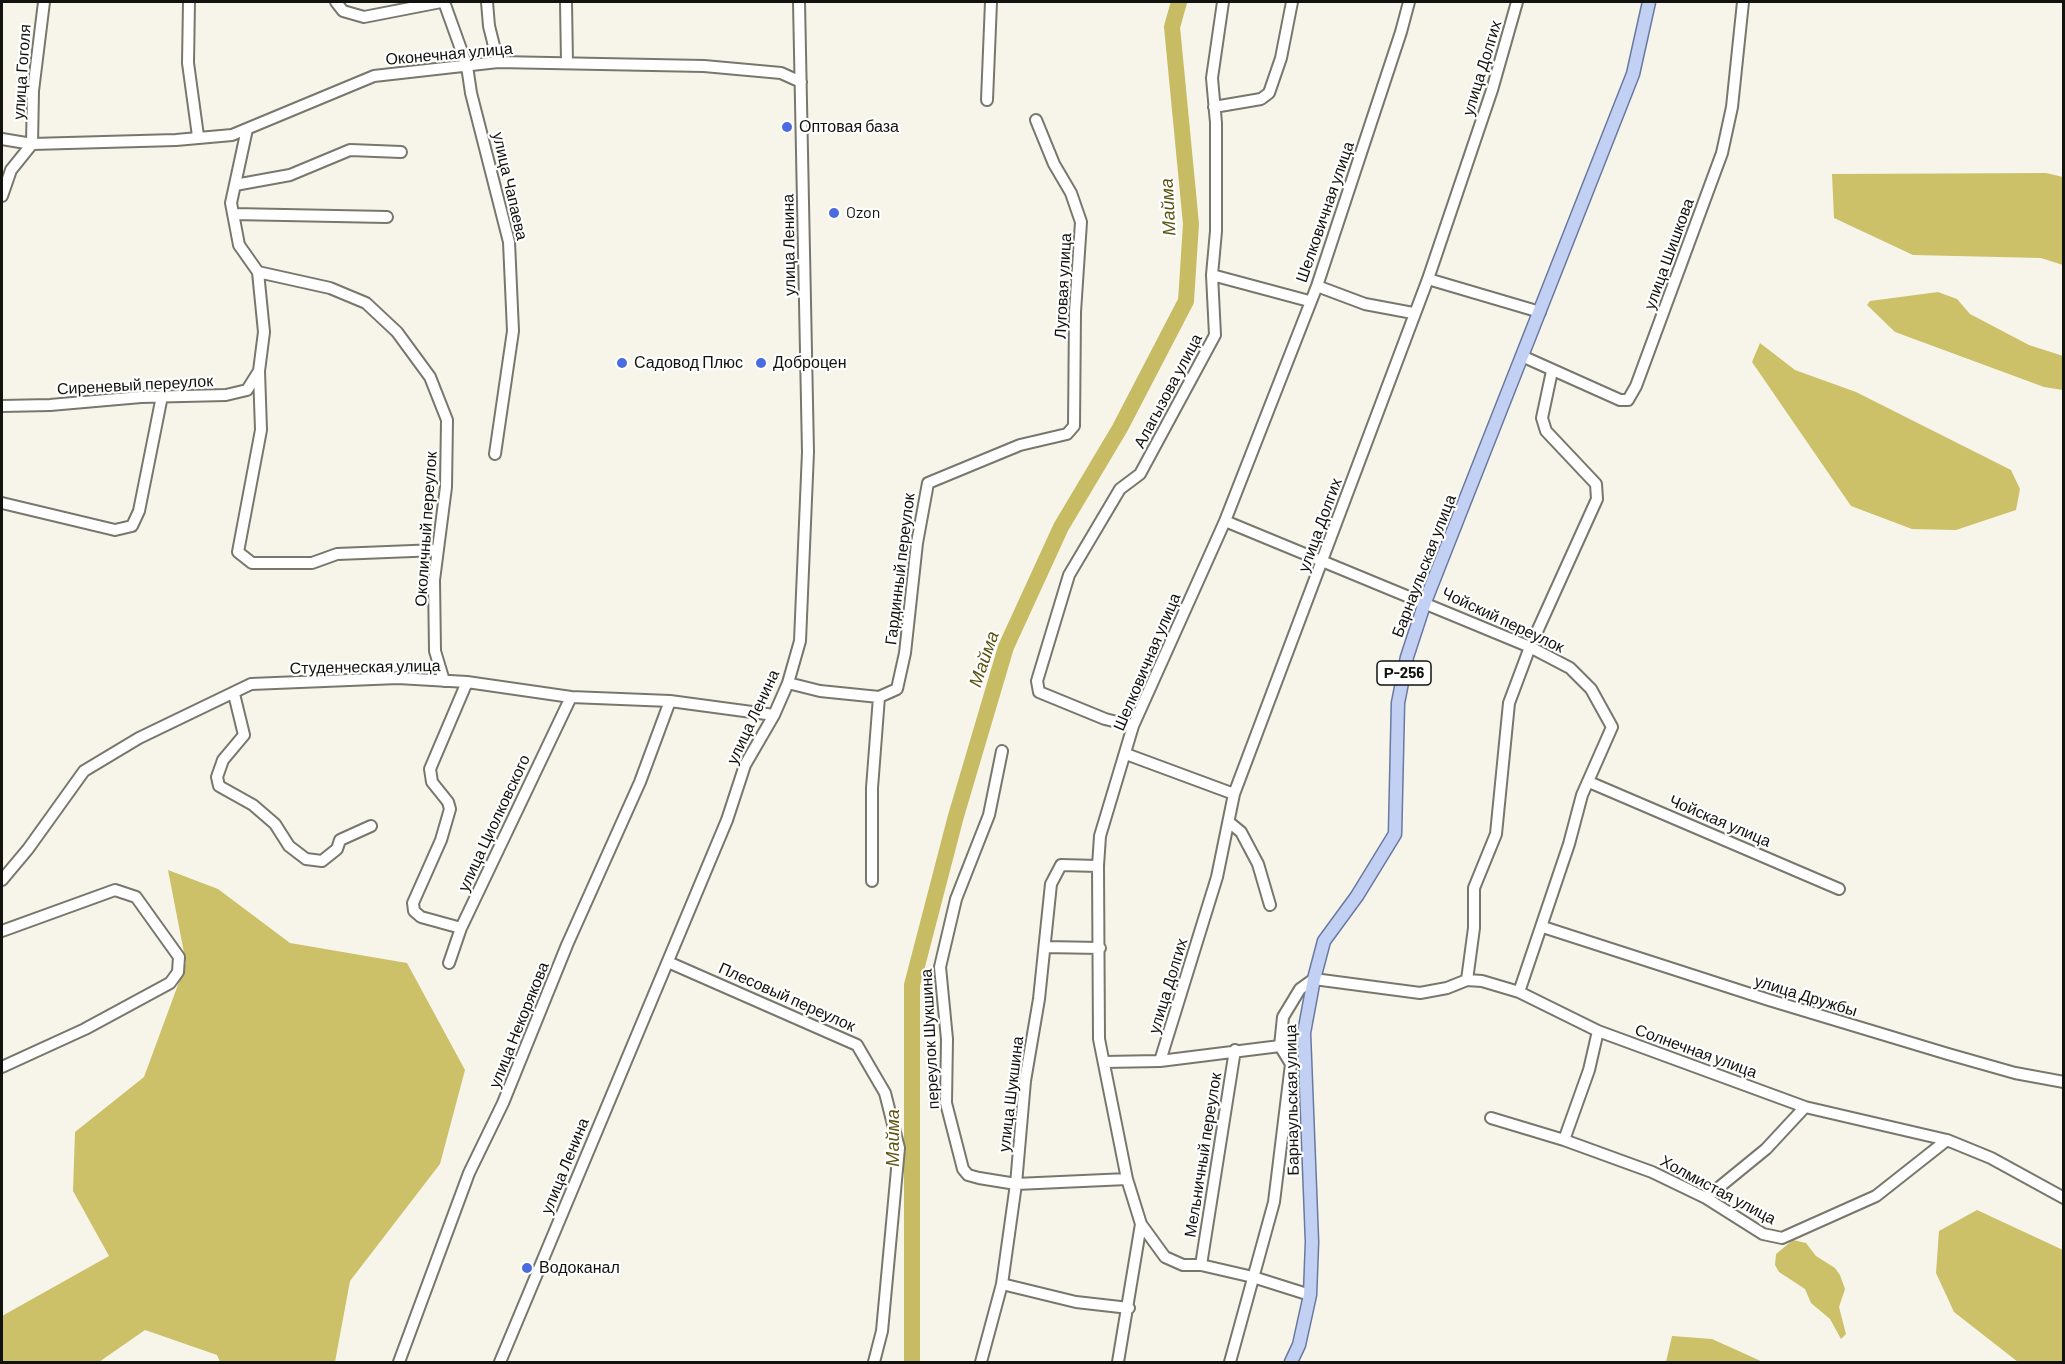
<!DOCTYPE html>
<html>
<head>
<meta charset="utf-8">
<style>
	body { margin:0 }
	#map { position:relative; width:2065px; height:1364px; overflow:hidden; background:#f7f5ea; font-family:Barlow,sans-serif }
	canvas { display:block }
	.frame { position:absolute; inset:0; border:3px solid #12120e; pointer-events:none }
</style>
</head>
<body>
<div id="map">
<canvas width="2065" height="1364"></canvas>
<div class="frame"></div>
</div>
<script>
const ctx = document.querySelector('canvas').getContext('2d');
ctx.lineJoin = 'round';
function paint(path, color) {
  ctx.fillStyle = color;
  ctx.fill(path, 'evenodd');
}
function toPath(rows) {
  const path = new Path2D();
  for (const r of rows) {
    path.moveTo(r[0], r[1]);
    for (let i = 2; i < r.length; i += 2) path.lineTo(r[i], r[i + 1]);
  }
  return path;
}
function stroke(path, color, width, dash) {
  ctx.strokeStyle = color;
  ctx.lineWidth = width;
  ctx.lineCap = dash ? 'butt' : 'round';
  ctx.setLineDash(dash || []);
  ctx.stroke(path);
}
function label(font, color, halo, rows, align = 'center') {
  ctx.font = font + ' Barlow,sans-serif';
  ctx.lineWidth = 4.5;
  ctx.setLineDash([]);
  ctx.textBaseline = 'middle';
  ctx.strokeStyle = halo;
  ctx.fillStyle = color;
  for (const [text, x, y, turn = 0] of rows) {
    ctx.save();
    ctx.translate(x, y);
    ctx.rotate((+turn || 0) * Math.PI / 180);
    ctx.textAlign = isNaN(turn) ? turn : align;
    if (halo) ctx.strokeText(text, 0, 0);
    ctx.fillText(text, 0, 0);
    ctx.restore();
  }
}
const forest = toPath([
	[2046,173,2063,177,2063,265,2041,258,1913,255,1834,218,1832,174],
	[1938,292,1957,299,1970,314,2029,345,2063,356,2063,390,2044,387,1895,332,1867,305,1870,301],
	[1760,343,1795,370,1856,392,2011,470,2020,489,2016,510,1956,530,1912,529,1851,506,1752,362],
	[168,870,218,889,290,943,407,963,465,1070,440,1164,350,1281,335,1362,220,1362,217,1355,145,1330,99,1362,2,1362,2,1316,109,1256,73,1191,75,1132,144,1077,186,963],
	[1977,1210,2063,1250,2063,1362,2018,1362,1954,1312,1936,1273,1939,1231],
	[1793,1240,1806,1243,1816,1256,1835,1268,1840,1275,1845,1289,1839,1307,1846,1334,1841,1339,1830,1319,1811,1303,1805,1289,1779,1272,1775,1265,1776,1254],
	[1672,1336,1712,1339,1763,1362,1666,1362]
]);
const river = toPath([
	[912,1362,912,985,956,816,1006,647,1061,527,1120,428,1186,301,1191,224,1172,27,1179,2]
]);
const minor = toPath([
	[189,2,188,63,198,136],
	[336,2,343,11,364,17,441,2],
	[444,2,467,66,471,93,509,242,513,331,495,454],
	[487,2,489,26,498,62],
	[566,2,567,63],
	[987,100,991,2],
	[1214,107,1261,99,1269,93,1281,58,1292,2],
	[247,129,231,203,239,245,258,272,264,332,259,371,261,430,238,552,252,563,312,563,337,554,438,550],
	[2,139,32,144,176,140,232,135,374,76,498,62,704,66,781,73,801,82],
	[235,185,290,175,350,150,401,152],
	[2,196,11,170,32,144,33,91,44,2],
	[233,214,387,217],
	[258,272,330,288,366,303,397,332,430,377,447,420,446,487,434,580,435,651,444,681],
	[1212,275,1309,301],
	[1428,279,1540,312],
	[1317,286,1365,304,1413,313],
	[1524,357,1620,400,1628,400,1636,386,1722,153,1732,107,1743,2],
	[2,406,50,405,141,397,226,395,247,390,259,371],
	[2,503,115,530,132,526,139,511,162,396],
	[1225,521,1530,647,1570,668,1591,689,1612,727,1582,795,1569,844,1519,992],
	[788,683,820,691,879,697,897,689,905,653,917,543,928,483,1020,445,1067,434,1074,426,1075,312,1081,222,1071,193,1054,164,1036,120],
	[234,694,244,735,223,760,217,777,219,786,253,805,275,824,289,846,306,859,322,861,337,849,340,840,371,826],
	[1133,726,1105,719,1039,692,1037,681,1069,575,1120,489,1140,474,1215,335,1212,275,1216,231,1216,123,1212,78,1223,2],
	[1002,751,989,815,956,899,940,967,947,1039,946,1103,963,1169,968,1175,979,1178,1016,1184,1127,1179],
	[1126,754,1234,794],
	[1589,782,1839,889],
	[1230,823,1241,832,1258,864,1270,905],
	[2,880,28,849,84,771,139,738,251,684,398,678,467,682,571,697,670,701,774,715],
	[872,881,872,788,879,697],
	[1543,927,1769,1000,1948,1054,2015,1073,2064,1082],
	[461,928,421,917,414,911,413,903,441,840,450,809,448,802,432,782,430,769,467,682],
	[2,931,115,890,136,897,179,957,178,972,170,983,85,1029,2,1067],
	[1045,947,1100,948],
	[668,962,857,1045,885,1093,899,1148,882,1331,874,1362],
	[449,963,461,928,571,697],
	[1467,980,1474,928,1474,888,1496,834,1509,703,1530,647,1597,499,1596,484,1546,431,1542,418,1552,371],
	[1160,1061,1217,877,1234,794,1428,279,1492,90,1517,2],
	[1104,1062,1160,1061,1280,1046,1304,1033],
	[1491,1118,1564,1140,1652,1172,1706,1198,1763,1234,1782,1238,1876,1196,1947,1140],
	[1564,1140,1589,1070,1598,1031],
	[1706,1198,1766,1149,1805,1107],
	[1141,1224,1165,1257,1183,1265,1201,1265,1253,1277,1310,1295],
	[1201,1265,1235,1050],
	[1002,1284,1076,1302,1129,1308],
	[399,1362,469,1173,503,1103,567,945,640,782,670,701],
	[500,1362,727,820,745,765,774,715,788,683,800,641,808,452,799,2],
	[981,1362,1002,1284,1016,1184,1025,1081,1039,999,1051,884,1061,865,1098,866],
	[1118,1362,1141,1224,1127,1179,1099,1039,1098,866,1100,836,1133,726,1225,521,1317,286,1401,32,1409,2],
	[1230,1362,1274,1202,1291,1064,1280,1046,1283,1017,1300,989,1314,979,1420,993,1447,988,1467,980,1482,981,1519,992,1598,1031,1805,1107,1947,1140,1991,1158,2064,1198]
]);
const major = toPath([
	[1291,1362,1299,1345,1310,1295,1312,1242,1304,1033,1314,979,1324,941,1357,896,1395,834,1398,703,1407,657,1425,602,1633,74,1649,2]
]);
const markers = [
	[787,127,6,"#4b6ce0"],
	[834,213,6,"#4b6ce0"],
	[622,363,6,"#4b6ce0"],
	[761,363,6,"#4b6ce0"],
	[527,1268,6,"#4b6ce0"]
];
const shields = [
	[1404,673,54]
];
const shieldNames = [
	["Р-256",1404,673]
];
const streetNames = [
	["Оконечная улица",449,54,-5],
	["улица Долгих",1482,68,-73],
	["улица Гоголя",22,72,-86],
	["улица Чапаева",510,186,77],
	["Шелковичная улица",1325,212,-71],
	["улица Ленина",789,245,-91],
	["улица Шишкова",1669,254,-70],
	["Луговая улица",1063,286,-87],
	["Сиреневый переулок",135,385,-3],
	["Алагызова улица",1168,391,-62],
	["улица Долгих",1320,525,-70],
	["Околичный переулок",426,529,-86],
	["Барнаульская улица",1424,566,-69],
	["Гардинный переулок",900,569,-83],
	["Чойский переулок",1503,620,25],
	["Шелковичная улица",1147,662,-67],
	["Студенческая улица",365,667,-1],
	["улица Ленина",753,717,-65],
	["Чойская улица",1720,821,23],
	["улица Циолковского",494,823,-65],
	["улица Долгих",1168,986,-73],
	["улица Дружбы",1806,996,17],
	["Плесовый переулок",787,997,24],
	["улица Некорякова",519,1025,-68],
	["переулок Шукшина",930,1039,-93],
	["Солнечная улица",1696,1051,20],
	["улица Шукшина",1011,1094,-83],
	["Барнаульская улица",1292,1100,-91],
	["Мельничный переулок",1203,1155,-81],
	["улица Ленина",565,1166,-68],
	["Холмистая улица",1718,1190,28]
];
const poiNames = [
	["Оптовая база",799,127],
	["Ozon",846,213],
	["Садовод Плюс",634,363],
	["Доброцен",773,363],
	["Водоканал",539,1268]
];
const waterNames = [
	["Майма",1168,207,-93],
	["Майма",984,659,-71],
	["Майма",893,1138,-90]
];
paint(forest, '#ccc069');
stroke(river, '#c7bc64', 16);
stroke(minor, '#78776d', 14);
stroke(major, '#6a799f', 15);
stroke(minor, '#fff', 10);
stroke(major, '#c2d0f4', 12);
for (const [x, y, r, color] of markers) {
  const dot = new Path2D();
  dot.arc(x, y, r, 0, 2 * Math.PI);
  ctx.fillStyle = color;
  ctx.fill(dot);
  stroke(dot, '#fff', 2);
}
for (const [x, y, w] of shields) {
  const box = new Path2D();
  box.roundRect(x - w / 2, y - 12, w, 24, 4.5);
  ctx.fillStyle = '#fff';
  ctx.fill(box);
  stroke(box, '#12120e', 1.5);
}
label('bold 15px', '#12120e', null, shieldNames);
label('16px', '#12120e', '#fff', streetNames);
label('16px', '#12120e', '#fff', poiNames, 'left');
label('italic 18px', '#5d5412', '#fff', waterNames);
</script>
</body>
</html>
